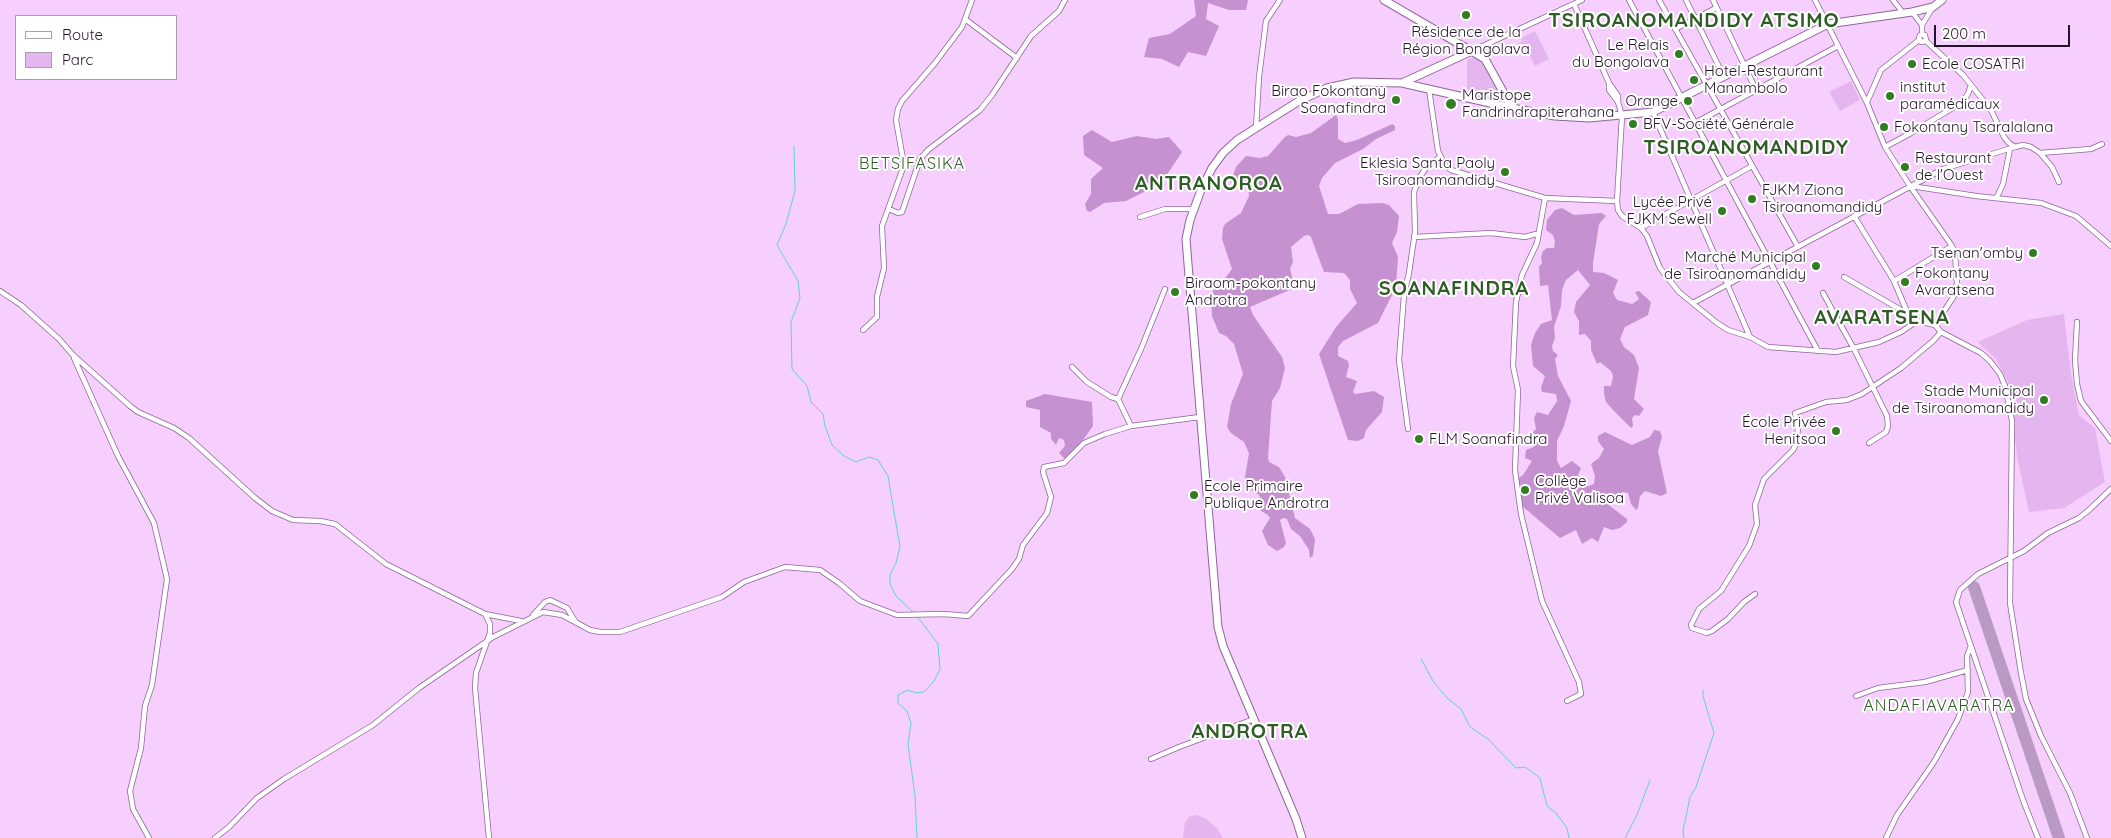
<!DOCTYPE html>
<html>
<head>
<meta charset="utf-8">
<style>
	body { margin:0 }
	#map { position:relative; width:2111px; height:838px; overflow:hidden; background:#f6cffe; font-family:Quicksand,sans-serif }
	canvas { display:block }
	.legend { position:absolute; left:15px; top:15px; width:162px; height:65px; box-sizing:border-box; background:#fff; border:1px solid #a8a1a9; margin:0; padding:6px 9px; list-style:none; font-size:15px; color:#251429 }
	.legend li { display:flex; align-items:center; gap:10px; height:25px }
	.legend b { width:25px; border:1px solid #a8a1a9 }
	.scale { position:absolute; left:1934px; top:25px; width:136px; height:22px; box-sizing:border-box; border:2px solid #251429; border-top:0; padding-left:6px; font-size:15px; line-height:18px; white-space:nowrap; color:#251429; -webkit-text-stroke:4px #fff; paint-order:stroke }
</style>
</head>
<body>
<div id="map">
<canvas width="2111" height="838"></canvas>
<ul class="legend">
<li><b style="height:6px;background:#fff"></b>Route</li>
<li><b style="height:14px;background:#e5b5ef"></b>Parc</li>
</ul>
<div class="scale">200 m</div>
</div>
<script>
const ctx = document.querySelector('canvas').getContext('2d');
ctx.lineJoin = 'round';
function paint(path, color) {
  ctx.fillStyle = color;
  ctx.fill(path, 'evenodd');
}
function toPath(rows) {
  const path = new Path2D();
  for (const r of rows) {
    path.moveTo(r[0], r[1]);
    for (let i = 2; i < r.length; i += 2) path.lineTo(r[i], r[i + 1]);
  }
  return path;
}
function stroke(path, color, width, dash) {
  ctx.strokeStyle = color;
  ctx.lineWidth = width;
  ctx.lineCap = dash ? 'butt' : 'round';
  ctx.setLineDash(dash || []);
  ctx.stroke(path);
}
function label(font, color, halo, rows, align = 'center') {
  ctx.font = font + ' Quicksand,sans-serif';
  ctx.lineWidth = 4;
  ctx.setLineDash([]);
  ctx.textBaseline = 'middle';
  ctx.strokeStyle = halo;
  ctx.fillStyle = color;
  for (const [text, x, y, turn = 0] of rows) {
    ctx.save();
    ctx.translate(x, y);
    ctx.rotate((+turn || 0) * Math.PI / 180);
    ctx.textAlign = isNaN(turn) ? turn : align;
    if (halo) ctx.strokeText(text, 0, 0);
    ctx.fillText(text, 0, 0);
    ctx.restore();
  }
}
const green = toPath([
	[1535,31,1549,59,1535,66,1529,54,1524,56,1518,44,1522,41,1521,38],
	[1474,57,1482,63,1490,73,1499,91,1491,100,1467,94,1467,60],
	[1851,81,1860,100,1840,111,1829,92],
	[2064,314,2071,375,2079,415,2095,428,2105,482,2064,508,2029,512,2017,457,2010,386,1996,359,1978,342,2027,320],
	[1196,815,1205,818,1216,827,1223,838,1183,838,1185,822,1190,816]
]);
const forest = toPath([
	[1194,0,1248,0,1246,10,1229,10,1208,3,1206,19,1219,26,1206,56,1188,52,1179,67,1162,59,1144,57,1149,38,1170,34,1196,16],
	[1336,115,1338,119,1338,139,1345,143,1357,140,1388,126,1392,124,1395,126,1395,130,1376,139,1363,149,1335,163,1322,178,1319,186,1328,214,1339,214,1358,204,1382,203,1389,205,1399,216,1397,232,1392,243,1398,257,1396,287,1378,323,1343,341,1338,347,1338,356,1348,361,1349,365,1346,377,1357,381,1353,392,1355,394,1374,391,1384,397,1382,412,1366,430,1364,438,1358,441,1348,440,1319,354,1336,327,1357,303,1350,289,1350,280,1344,273,1324,272,1311,237,1308,235,1304,236,1291,247,1293,262,1290,269,1293,281,1292,289,1250,307,1253,315,1282,357,1285,368,1280,388,1272,401,1268,458,1269,462,1279,467,1285,477,1295,518,1310,529,1315,539,1313,556,1310,558,1309,550,1300,536,1291,529,1287,519,1283,518,1280,520,1286,543,1284,547,1277,551,1268,545,1262,531,1270,518,1268,515,1258,509,1262,502,1259,495,1246,486,1245,477,1249,453,1244,442,1231,433,1227,427,1231,404,1243,374,1234,344,1226,336,1219,333,1212,316,1211,297,1215,286,1221,284,1232,269,1222,239,1223,228,1225,224,1241,213,1249,196,1248,188,1233,184,1231,181,1236,167,1246,156,1260,158,1268,156,1285,137,1288,135,1296,137,1311,133],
	[1092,130,1112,142,1137,136,1156,139,1169,137,1182,152,1164,179,1156,186,1126,201,1104,203,1090,212,1087,211,1085,204,1091,194,1091,179,1103,168,1084,155,1083,136],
	[1562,208,1574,215,1602,213,1606,216,1599,224,1593,263,1593,272,1604,273,1618,280,1613,293,1617,300,1632,304,1639,299,1635,292,1639,291,1651,302,1648,315,1625,327,1620,339,1624,347,1634,355,1639,368,1634,399,1644,409,1639,416,1635,415,1632,418,1633,426,1631,428,1614,411,1606,402,1604,394,1604,386,1611,386,1613,376,1611,371,1600,362,1597,364,1591,350,1591,341,1585,334,1579,335,1579,321,1574,312,1576,302,1590,285,1578,270,1566,280,1562,290,1561,306,1554,327,1555,338,1552,346,1553,351,1558,355,1555,359,1558,376,1571,401,1564,426,1557,441,1557,461,1561,468,1572,461,1581,468,1578,475,1583,484,1589,486,1594,484,1595,476,1591,464,1599,458,1604,449,1598,441,1598,436,1605,432,1632,445,1650,437,1654,430,1660,431,1662,437,1658,451,1667,493,1661,496,1645,491,1640,496,1638,508,1636,510,1631,504,1628,493,1623,492,1611,497,1607,500,1610,506,1627,519,1627,522,1620,528,1612,530,1604,527,1598,542,1592,538,1582,544,1576,530,1560,538,1522,506,1519,482,1519,478,1523,475,1532,461,1525,458,1526,450,1534,447,1532,433,1536,429,1534,418,1537,412,1548,415,1557,401,1556,394,1542,392,1541,388,1545,376,1533,366,1531,345,1535,333,1541,324,1552,320,1548,285,1540,286,1539,267,1542,263,1541,257,1543,251,1547,248,1554,248,1555,242,1553,235,1546,230,1547,220,1555,210],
	[1045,394,1092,402,1093,426,1075,451,1066,460,1059,453,1065,446,1064,440,1059,438,1056,445,1051,439,1051,433,1040,427,1040,410,1026,407,1026,401]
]);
const stream = toPath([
	[794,146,795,191,786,224,777,245,798,281,800,298,791,322,792,369,807,386,811,402,823,414,825,426,832,445,844,456,856,462,869,457,878,460,888,476,900,547,896,563,890,575,890,584,896,596,915,614],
	[1421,659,1433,681,1447,698,1461,709,1470,727,1488,739,1516,768,1525,767,1540,778,1547,806,1556,813,1567,828,1569,838],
	[917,838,915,796,908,744,911,723,907,711,898,703,898,695,908,690,916,693,924,692,934,681,940,669,938,644,917,616],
	[1625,838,1637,815,1650,780],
	[1684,838,1683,831,1690,797,1696,787,1714,733,1703,696,1703,690]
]);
const taxiway = toPath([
	[1974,587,2059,838]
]);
const street = toPath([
	[1629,0,1818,351],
	[1659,0,1798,247],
	[1686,0,1724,77],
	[1713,0,1756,90],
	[1815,0,1867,103,1885,147,1910,186,1952,246,1955,254,1957,283,1954,296,1935,325,1941,332,1981,353,1990,361,2000,374,2005,386,2012,421,2010,603,2021,673,2026,699,2041,736,2070,793,2087,838],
	[1893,0,1903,13],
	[1574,4,1609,83,1618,96,1618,102,1622,116,1617,201,1618,210,1622,216,1641,228,1752,166],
	[1912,12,1922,25],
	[965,19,1017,58],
	[1675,29,1716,8],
	[1922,34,1922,25,1933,7],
	[1926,41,1921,42,1919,38,1920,35,1925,35,1926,41,1963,75,1991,110,2004,137,2009,143,2015,147,2023,145,2031,147,2040,153,2052,167,2059,182],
	[1472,51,1582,0],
	[1609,83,1609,90,1618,102],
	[1429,89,1438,151,1445,165,1451,170,1545,198,1617,201],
	[1867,102,1881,70,1919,40],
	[1653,112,1750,337],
	[1695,123,1838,46],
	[1256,128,1259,77,1266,21,1280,0],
	[1885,147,1911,133,1961,103,1968,94,1971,85],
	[2040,153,2091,149,2102,144],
	[1911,186,1976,196,2041,203,2076,216,2111,246],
	[1997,197,2003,184,2010,149],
	[1545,198,1537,243,1522,275,1516,302,1513,366,1518,390,1515,470,1521,514,1542,601,1579,682,1581,694,1567,701],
	[889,209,898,213,902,212,920,159,928,150,980,110,992,95,1031,36,1059,11,1065,0],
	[1854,216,1894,281,1908,314,1917,321],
	[1140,217,1165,209,1194,209],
	[1641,228,1647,236,1660,268,1679,292,1717,323,1728,330,1750,337,1768,347,1836,352,1879,342,1901,332,1917,321,1935,325],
	[1414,237,1491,233,1525,237,1536,234],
	[1844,277,1908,314],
	[1894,281,1952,246],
	[1165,289,1141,349,1118,399,1131,426,1200,417],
	[0,291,21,305,59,339,73,355,130,406,138,412,174,428,189,438,255,498,272,511,293,520,320,521,335,524,386,564,485,614,521,621],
	[1823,293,1854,349,1887,416,1888,426,1886,432,1869,443],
	[1693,303,1943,169,2015,147],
	[2077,322,2075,360,2077,384,2081,401,2111,441],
	[863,330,877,317,877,297,884,268,882,226,904,165,896,120,898,109,902,101,935,63,962,27,972,0],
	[74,358,118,456,154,523,167,579,152,685,145,706,141,748,130,791,133,809,149,838],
	[1072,367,1087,382,1111,397,1118,399],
	[1408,429,1399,360,1404,295,1409,273,1415,232,1414,192,1419,178,1426,168,1440,157],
	[1755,594,1744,602,1728,619,1712,631,1707,633,1692,628,1691,625,1699,609,1721,591,1749,546,1757,524,1755,505,1764,479,1793,450,1796,444,1798,428,1795,413,1826,402,1847,400,1862,394,1901,368,1933,341,1941,332],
	[485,614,490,624,490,633,476,673,475,688,489,838],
	[533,615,545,602,550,600,567,608,575,621],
	[1856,696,1878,688,1925,682,1968,670],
	[1151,759,1179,747,1254,719],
	[215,838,229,827,257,798,284,779,373,725,419,688,493,637,543,612,562,615,590,630,600,632,620,632,722,597,744,582,785,567,820,570,839,583,860,601,897,615,944,614,968,616,1012,569,1019,559,1023,545,1047,513,1051,497,1043,472,1044,467,1064,463,1084,443,1105,434,1131,426],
	[1886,838,1897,815,1934,762,1958,719,1968,692,1967,656,1971,646],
	[2038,838,2023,800,1956,602,1960,590,1978,574,2024,551,2048,533,2079,518,2089,510,2111,489]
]);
const secondary = toPath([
	[1384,0,1485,59,1512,108,1555,116,1589,118,1653,112,1828,24,1912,12,1933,7,1942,0],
	[1402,83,1472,51],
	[1302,838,1296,819,1223,646,1218,627,1188,264,1186,239,1190,220,1201,190,1212,168,1223,153,1237,140,1256,128,1299,101,1327,88,1354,82,1402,83,1512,108]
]);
const markers = [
	[1466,15,5,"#327c21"],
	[1679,54,5,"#327c21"],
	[1912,64,5,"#327c21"],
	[1694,80,5,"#327c21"],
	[1890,96,5,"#327c21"],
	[1396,100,5,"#327c21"],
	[1688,101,5,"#327c21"],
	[1451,104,6,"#327c21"],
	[1633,124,5,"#327c21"],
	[1884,127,5,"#327c21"],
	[1905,167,5,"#327c21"],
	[1505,172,5,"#327c21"],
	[1752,199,5,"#327c21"],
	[1722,211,5,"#327c21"],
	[2033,253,5,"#327c21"],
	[1816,266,5,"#327c21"],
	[1905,282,5,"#327c21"],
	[1175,292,5,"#327c21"],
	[2044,400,5,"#327c21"],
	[1836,431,5,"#327c21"],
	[1419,439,5,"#327c21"],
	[1525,490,5,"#327c21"],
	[1194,495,5,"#327c21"]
];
const poiNames = [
	["Résidence de la",1466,32,"center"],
	["Région Bongolava",1466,49,"center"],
	["Le Relais",1669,45,"right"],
	["du Bongolava",1669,62,"right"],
	["Ecole COSATRI",1922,64],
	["Hotel-Restaurant",1704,71],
	["Manambolo",1704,88],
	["institut",1900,87],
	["paramédicaux",1900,104],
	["Birao Fokontany",1386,91,"right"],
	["Soanafindra",1386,108,"right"],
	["Maristope",1462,95],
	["Fandrindrapiterahana",1462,112],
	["Orange",1678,101,"right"],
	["BFV-Société Générale",1643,124],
	["Fokontany Tsaralalana",1894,127],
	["Restaurant",1915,158],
	["de l'Ouest",1915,175],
	["Eklesia Santa Paoly",1495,163,"right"],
	["Tsiroanomandidy",1495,180,"right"],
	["FJKM Ziona",1762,190],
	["Tsiroanomandidy",1762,207],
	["Lycée Privé",1712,202,"right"],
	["FJKM Sewell",1712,219,"right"],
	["Tsenan'omby",2023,253,"right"],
	["Marché Municipal",1806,257,"right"],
	["de Tsiroanomandidy",1806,274,"right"],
	["Fokontany",1915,273],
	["Avaratsena",1915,290],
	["Biraom-pokontany",1185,283],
	["Androtra",1185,300],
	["Stade Municipal",2034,391,"right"],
	["de Tsiroanomandidy",2034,408,"right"],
	["École Privée",1826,422,"right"],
	["Henitsoa",1826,439,"right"],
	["FLM Soanafindra",1429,439],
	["Collège",1535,481],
	["Privé Valisoa",1535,498],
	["Ecole Primaire",1204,486],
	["Publique Androtra",1204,503]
];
const neighbourhoodNames = [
	["BETSIFASIKA",912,164],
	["ANDAFIAVARATRA",1939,706]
];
const districtNames = [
	["TSIROANOMANDIDY ATSIMO",1694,21],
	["TSIROANOMANDIDY",1746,148],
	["ANTRANOROA",1209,184],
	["SOANAFINDRA",1454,289],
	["AVARATSENA",1882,318],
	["ANDROTRA",1250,732]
];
paint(green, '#e5b5ef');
paint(forest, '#c591d1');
stroke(stream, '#5bd3da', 1);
stroke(taxiway, '#ba9ac2', 12);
stroke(street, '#8f6499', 6);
stroke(secondary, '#8f6499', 9);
stroke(street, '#fff', 4.5);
stroke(secondary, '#fff', 7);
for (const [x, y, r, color] of markers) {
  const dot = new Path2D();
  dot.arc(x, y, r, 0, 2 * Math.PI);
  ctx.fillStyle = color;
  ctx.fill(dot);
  stroke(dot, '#fff', 2);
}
label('15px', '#251429', '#fff', poiNames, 'left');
ctx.letterSpacing = '1px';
label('16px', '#2e5d25', '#fff', neighbourhoodNames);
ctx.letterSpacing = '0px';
ctx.letterSpacing = '1px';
label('bold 20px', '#2e5d25', '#fff', districtNames);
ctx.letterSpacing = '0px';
</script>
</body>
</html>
